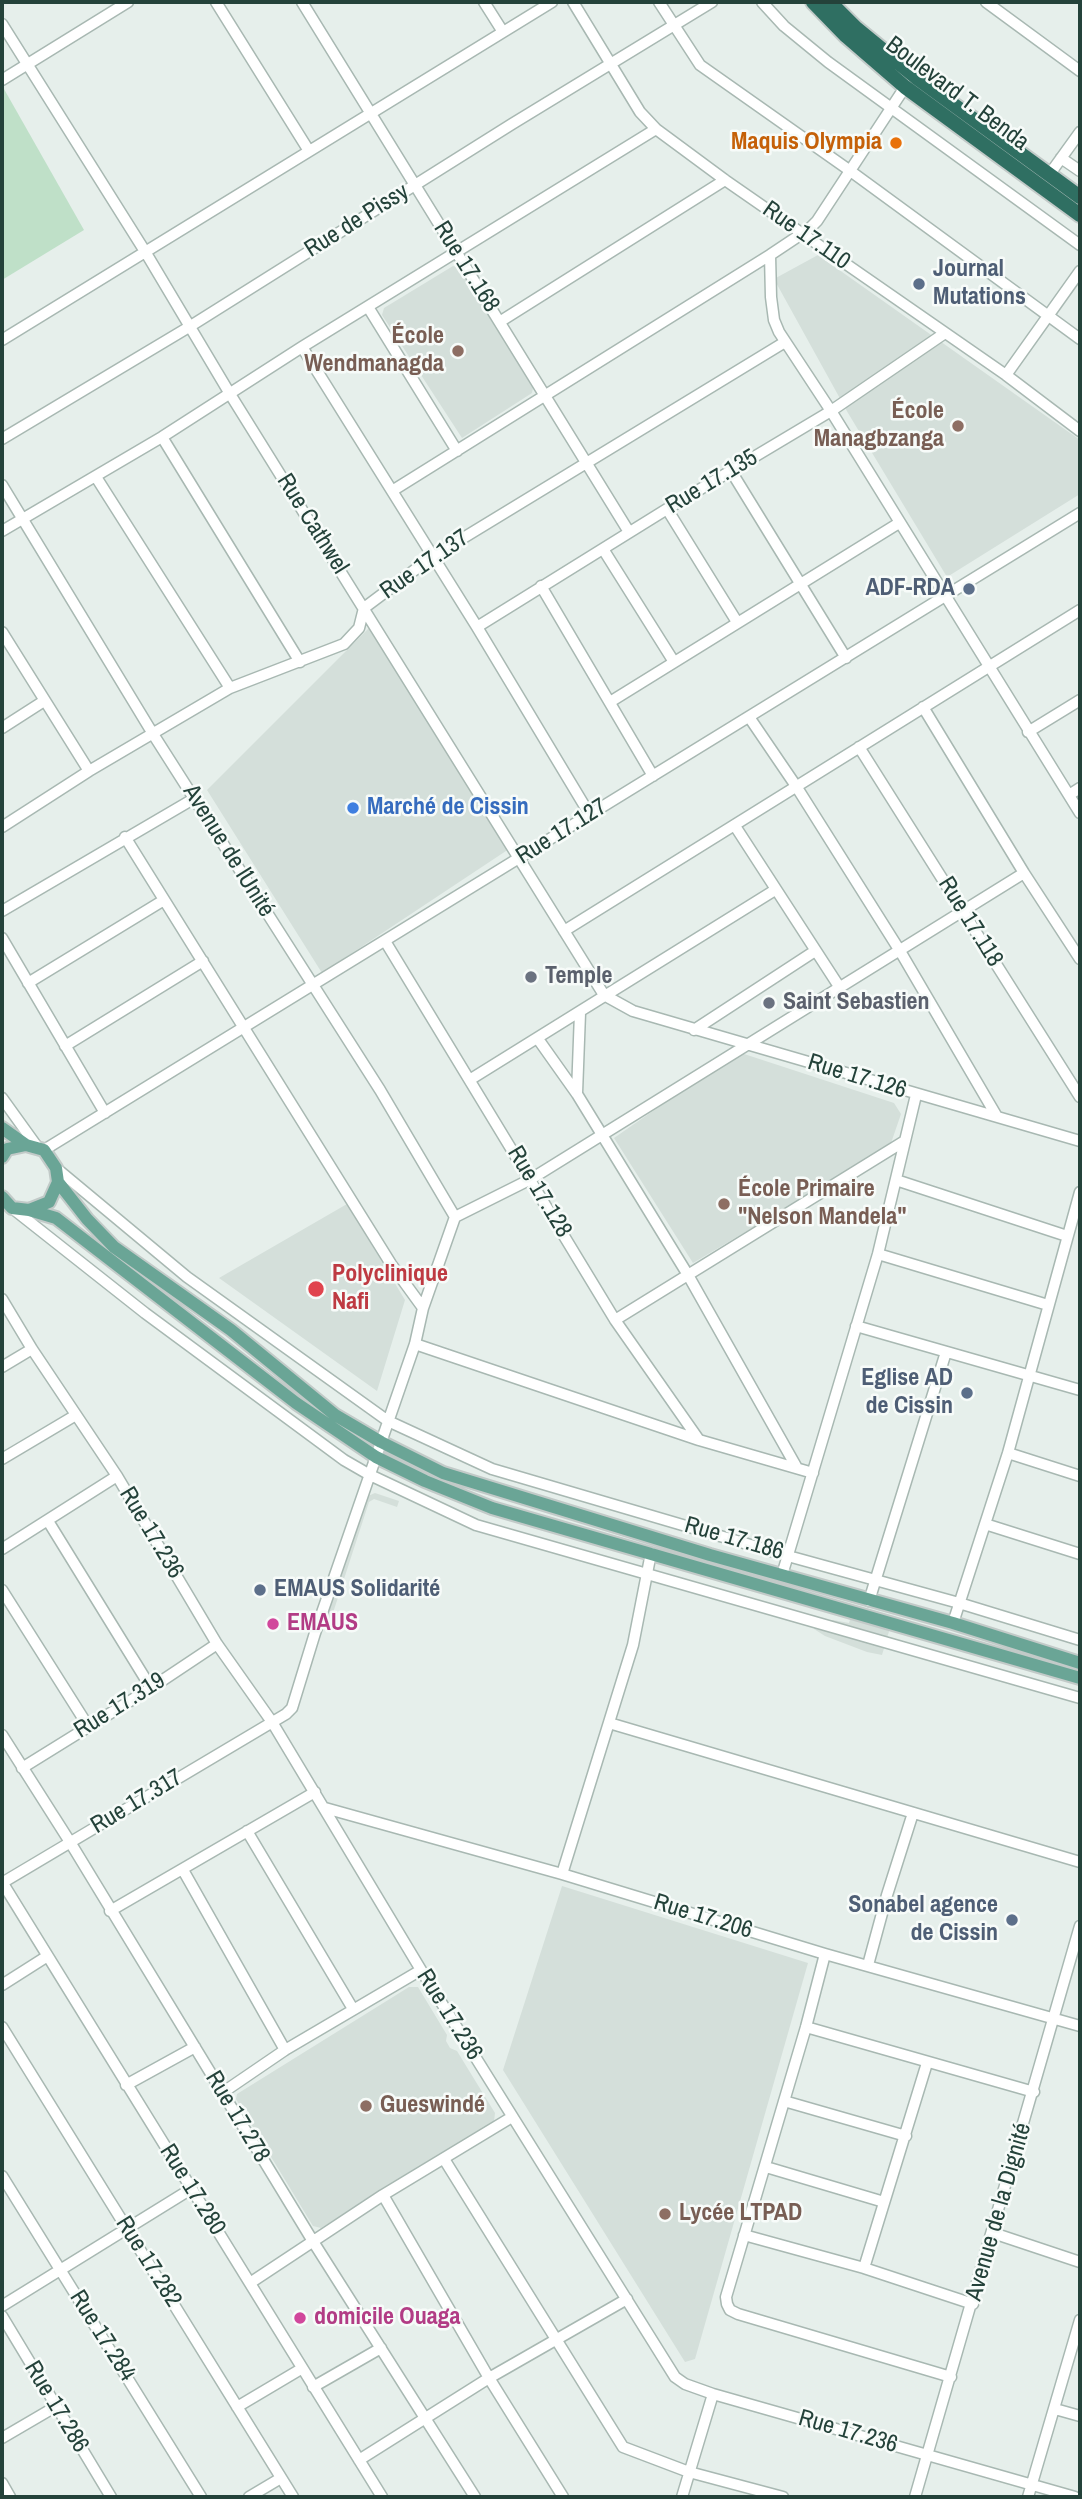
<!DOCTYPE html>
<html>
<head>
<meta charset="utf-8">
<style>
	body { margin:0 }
	#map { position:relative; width:1082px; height:2499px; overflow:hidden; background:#e6efeb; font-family:"Archivo Narrow",sans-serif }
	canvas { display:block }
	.frame { position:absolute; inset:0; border:4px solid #24423a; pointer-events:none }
</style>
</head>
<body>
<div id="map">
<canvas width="1082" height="2499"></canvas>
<div class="frame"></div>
</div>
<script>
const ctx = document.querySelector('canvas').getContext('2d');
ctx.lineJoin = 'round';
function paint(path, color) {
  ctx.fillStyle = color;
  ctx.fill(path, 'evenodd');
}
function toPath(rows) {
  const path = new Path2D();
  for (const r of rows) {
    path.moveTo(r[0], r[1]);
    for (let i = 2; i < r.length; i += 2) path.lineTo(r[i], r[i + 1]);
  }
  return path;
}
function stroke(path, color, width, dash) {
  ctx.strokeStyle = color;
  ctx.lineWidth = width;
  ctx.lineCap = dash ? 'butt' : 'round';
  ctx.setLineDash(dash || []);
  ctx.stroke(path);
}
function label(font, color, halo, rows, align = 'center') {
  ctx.font = font + ' "Archivo Narrow",sans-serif';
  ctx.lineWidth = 5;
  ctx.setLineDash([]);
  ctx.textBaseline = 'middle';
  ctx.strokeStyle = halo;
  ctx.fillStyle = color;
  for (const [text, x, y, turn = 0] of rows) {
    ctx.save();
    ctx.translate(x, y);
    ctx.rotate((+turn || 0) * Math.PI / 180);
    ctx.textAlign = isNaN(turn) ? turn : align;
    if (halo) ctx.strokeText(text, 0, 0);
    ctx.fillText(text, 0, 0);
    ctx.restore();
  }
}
const built = toPath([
	[818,255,1080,440,1080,494,947,577,848,413,774,279],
	[453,266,459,268,533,388,532,393,462,438,382,315,384,308],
	[370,627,512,847,322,973,207,790],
	[738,1052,894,1103,901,1114,890,1146,693,1263,614,1138],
	[347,1204,405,1300,377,1391,219,1278],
	[375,1493,399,1501,397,1507,374,1499,369,1502,331,1619,324,1617,363,1498],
	[852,1613,890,1628,882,1655,867,1652,825,1636,814,1629,815,1622,833,1620,849,1623],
	[562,1886,808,1963,695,2359,685,2362,503,2070],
	[409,1987,418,1987,447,2035,446,2041,450,2048,457,2051,495,2113,494,2122,321,2228,313,2226,236,2099,237,2094]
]);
const green = toPath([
	[4,89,84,230,2,280,2,91]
]);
const minor = toPath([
	[216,2,309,151],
	[302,2,629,532],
	[484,2,503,32],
	[573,2,640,112,656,129,725,180,1006,375,1080,431],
	[659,2,700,65,849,170,1080,339],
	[762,2,784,26,828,62,1080,245],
	[986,2,1080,71],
	[2,24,146,253,230,394,604,995,633,1011,1080,1141],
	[2,80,128,2],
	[1061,158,1080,171],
	[1049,175,1080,132],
	[770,255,771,297,774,320,779,332,831,411,1080,813],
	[368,307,457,451],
	[501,321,725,180],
	[2,340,552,2],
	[302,347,477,627,590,815],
	[1006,375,1080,271],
	[162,437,300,662],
	[2,439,189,327,512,124,712,2],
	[731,471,846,658],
	[96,477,230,688],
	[2,485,153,734,380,1090,455,1217],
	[392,491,770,255,809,229,817,221,905,87],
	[667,509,737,622],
	[2,531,162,437,302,347,656,129],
	[603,549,674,662],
	[541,586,653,776],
	[477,627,667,509,831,411,945,333],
	[2,632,89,771],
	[610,702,899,523],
	[923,707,1024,873,1080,959],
	[749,717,796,786,900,951,996,1115],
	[2,728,44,701],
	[1028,732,1080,700],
	[859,747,1080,1097],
	[1069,795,1080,788],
	[735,826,840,988],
	[2,827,89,771,230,688,344,644,359,628,364,608,432,557,785,342],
	[125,837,391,1264,423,1308],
	[2,911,195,798],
	[564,931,1080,610],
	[2,938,105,1113],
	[385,941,615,1320,699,1440],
	[28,983,164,900],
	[694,1030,815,951],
	[538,1039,577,1094,688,1275,797,1468],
	[65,1046,203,961],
	[471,1079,775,890],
	[577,1093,580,1013],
	[2,1098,38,1148],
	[44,1150,1080,513],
	[56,1168,187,1277,388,1421,492,1469,788,1556,959,1603,1080,1640],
	[896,1180,1067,1236],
	[12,1208,145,1313,344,1460,370,1475,476,1525,1080,1698],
	[878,1254,1048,1305],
	[2,1299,32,1349,117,1476,217,1644,272,1722,421,1970,675,2377,685,2384,713,2394,1075,2497],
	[615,1320,903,1142],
	[856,1326,1080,1390],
	[415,1344,699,1440,813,1473],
	[2,1367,32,1349],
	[1008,1453,1080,1476],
	[2,1459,76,1415],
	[48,1521,151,1688],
	[985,1524,1080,1554],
	[2,1549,117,1476],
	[782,1575,878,1254,916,1095],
	[2,1590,88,1726],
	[869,1601,946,1352],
	[953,1623,1008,1453,1080,1192],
	[609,1723,1080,1862],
	[2,1735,70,1842,314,2243,475,2497],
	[22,1768,151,1688,217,1644],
	[325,1808,562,1874,825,1954,1080,2026],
	[247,1831,353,2009],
	[183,1870,285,2050],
	[562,1874,633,1645,651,1553],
	[2,1882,382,2497],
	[2,1883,286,1714,292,1708,315,1633,415,1344,423,1308,455,1217,531,1179,1024,873],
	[110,1911,315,1792],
	[825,1954,806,2027,726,2297,727,2304,730,2310,738,2314,951,2377],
	[868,1965,887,1895,913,1813],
	[2,1985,46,1957],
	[2,2027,293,2497],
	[806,2027,1034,2092],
	[126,2085,195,2047],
	[222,2093,285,2050,421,1970],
	[784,2101,906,2136],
	[444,2159,623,2447,689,2472,783,2497],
	[766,2167,884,2202],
	[2,2176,201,2497],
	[383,2195,489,2378,563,2497],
	[993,2233,1080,2262],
	[744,2235,864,2268,973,2304],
	[864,2268,927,2063],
	[250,2283,383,2195,512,2117],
	[2,2306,191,2189],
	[2,2316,111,2497],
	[313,2387,381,2348],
	[237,2407,301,2369],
	[1055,2409,1080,2416],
	[2,2438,55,2407],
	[359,2460,489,2378,627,2299],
	[2,2483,10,2497],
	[249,2497,281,2478],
	[682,2497,713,2394],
	[915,2497,1080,1926],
	[1028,2497,1080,2320]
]);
const major = toPath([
	[2,1128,26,1145],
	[2,1157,7,1149,26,1145,44,1150,56,1168,58,1182,49,1202,29,1210,12,1208,2,1197],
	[58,1182,87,1219,114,1247,231,1330,335,1415,381,1442,443,1473,710,1555,953,1623,1080,1663],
	[29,1210,56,1218,296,1403,376,1457,425,1481,492,1508,1080,1678]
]);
const highway = toPath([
	[813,2,846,36,905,87,1080,215],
	[830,2,856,28,917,78,1080,197]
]);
const markers = [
	[896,143,7,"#e8710a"],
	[919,284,7,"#5c6f8a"],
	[458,351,7,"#8d6e63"],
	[958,426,7,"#8d6e63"],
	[969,589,7,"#5c6f8a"],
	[353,808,7,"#3f7fe0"],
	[531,977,7,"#6b7280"],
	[769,1003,7,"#6b7280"],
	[724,1204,7,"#8d6e63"],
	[316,1289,9,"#e0444e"],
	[967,1393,7,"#5c6f8a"],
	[260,1590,7,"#5c6f8a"],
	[273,1624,7,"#d1479c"],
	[1012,1920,7,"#5c6f8a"],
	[366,2106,7,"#8d6e63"],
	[665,2214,7,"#8d6e63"],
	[300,2318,7,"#d1479c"]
];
const streetNames = [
	["Boulevard T. Benda",957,94,37],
	["Rue de Pissy",357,221,-32],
	["Rue 17.110",806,236,35],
	["Rue 17.168",466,267,58],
	["Rue 17.135",712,482,-31],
	["Rue Cathwel",312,524,58],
	["Rue 17.137",425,565,-35],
	["Rue 17.127",562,832,-32],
	["Avenue de l´Unité",228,851,58],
	["Rue 17.118",970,922,58],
	["Rue 17.126",857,1077,17],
	["Rue 17.128",539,1192,59],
	["Rue 17.236",151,1533,59],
	["Rue 17.186",734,1539,16],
	["Rue 17.319",120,1706,-32],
	["Rue 17.317",137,1802,-31],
	["Rue 17.206",703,1917,17],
	["Rue 17.236",449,2015,58],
	["Rue 17.278",237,2117,59],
	["Rue 17.280",192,2190,58],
	["Avenue de la Dignité",999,2212,-74],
	["Rue 17.282",148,2262,58],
	["Rue 17.284",102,2336,58],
	["Rue 17.286",56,2407,59],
	["Rue 17.236",848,2432,16]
];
const foodNames = [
	["Maquis Olympia",882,143]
];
const serviceNames = [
	["Journal",933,270,"left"],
	["Mutations",933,298,"left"],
	["ADF-RDA",955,589],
	["Eglise AD",953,1379],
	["de Cissin",953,1407],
	["EMAUS Solidarité",274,1590,"left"],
	["Sonabel agence",998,1906],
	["de Cissin",998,1934]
];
const educationNames = [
	["École",444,337,"right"],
	["Wendmanagda",444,365,"right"],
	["École",944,412,"right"],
	["Managbzanga",944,440,"right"],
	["École Primaire",738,1190],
	["\"Nelson Mandela\"",738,1218],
	["Gueswindé",380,2106],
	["Lycée LTPAD",679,2214]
];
const shopNames = [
	["Marché de Cissin",367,808]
];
const worshipNames = [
	["Temple",545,977],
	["Saint Sebastien",783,1003]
];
const healthNames = [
	["Polyclinique",332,1275],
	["Nafi",332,1303]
];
const hotelNames = [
	["EMAUS",287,1624],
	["domicile Ouaga",314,2318]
];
paint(built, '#d4dfda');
paint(green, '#bfe0c8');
stroke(minor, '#a8b8b2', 13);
stroke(major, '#c2cac8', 16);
stroke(highway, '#c2cac8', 18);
stroke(minor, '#fff', 10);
stroke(major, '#6aa596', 12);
stroke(highway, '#2f6f62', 14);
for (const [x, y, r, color] of markers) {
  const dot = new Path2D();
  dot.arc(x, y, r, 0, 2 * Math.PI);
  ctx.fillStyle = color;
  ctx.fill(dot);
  stroke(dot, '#f7fbf9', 2.5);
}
label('24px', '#24423a', '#f7fbf9', streetNames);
label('bold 24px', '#c56008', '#f7fbf9', foodNames, 'right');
label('bold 24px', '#4e5e75', '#f7fbf9', serviceNames, 'right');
label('bold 24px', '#785e54', '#f7fbf9', educationNames, 'left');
label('bold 24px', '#366cbe', '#f7fbf9', shopNames, 'left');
label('bold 24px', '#5b616d', '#f7fbf9', worshipNames, 'left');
label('bold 24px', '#be3a42', '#f7fbf9', healthNames, 'left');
label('bold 24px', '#b23c85', '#f7fbf9', hotelNames, 'left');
</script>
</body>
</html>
